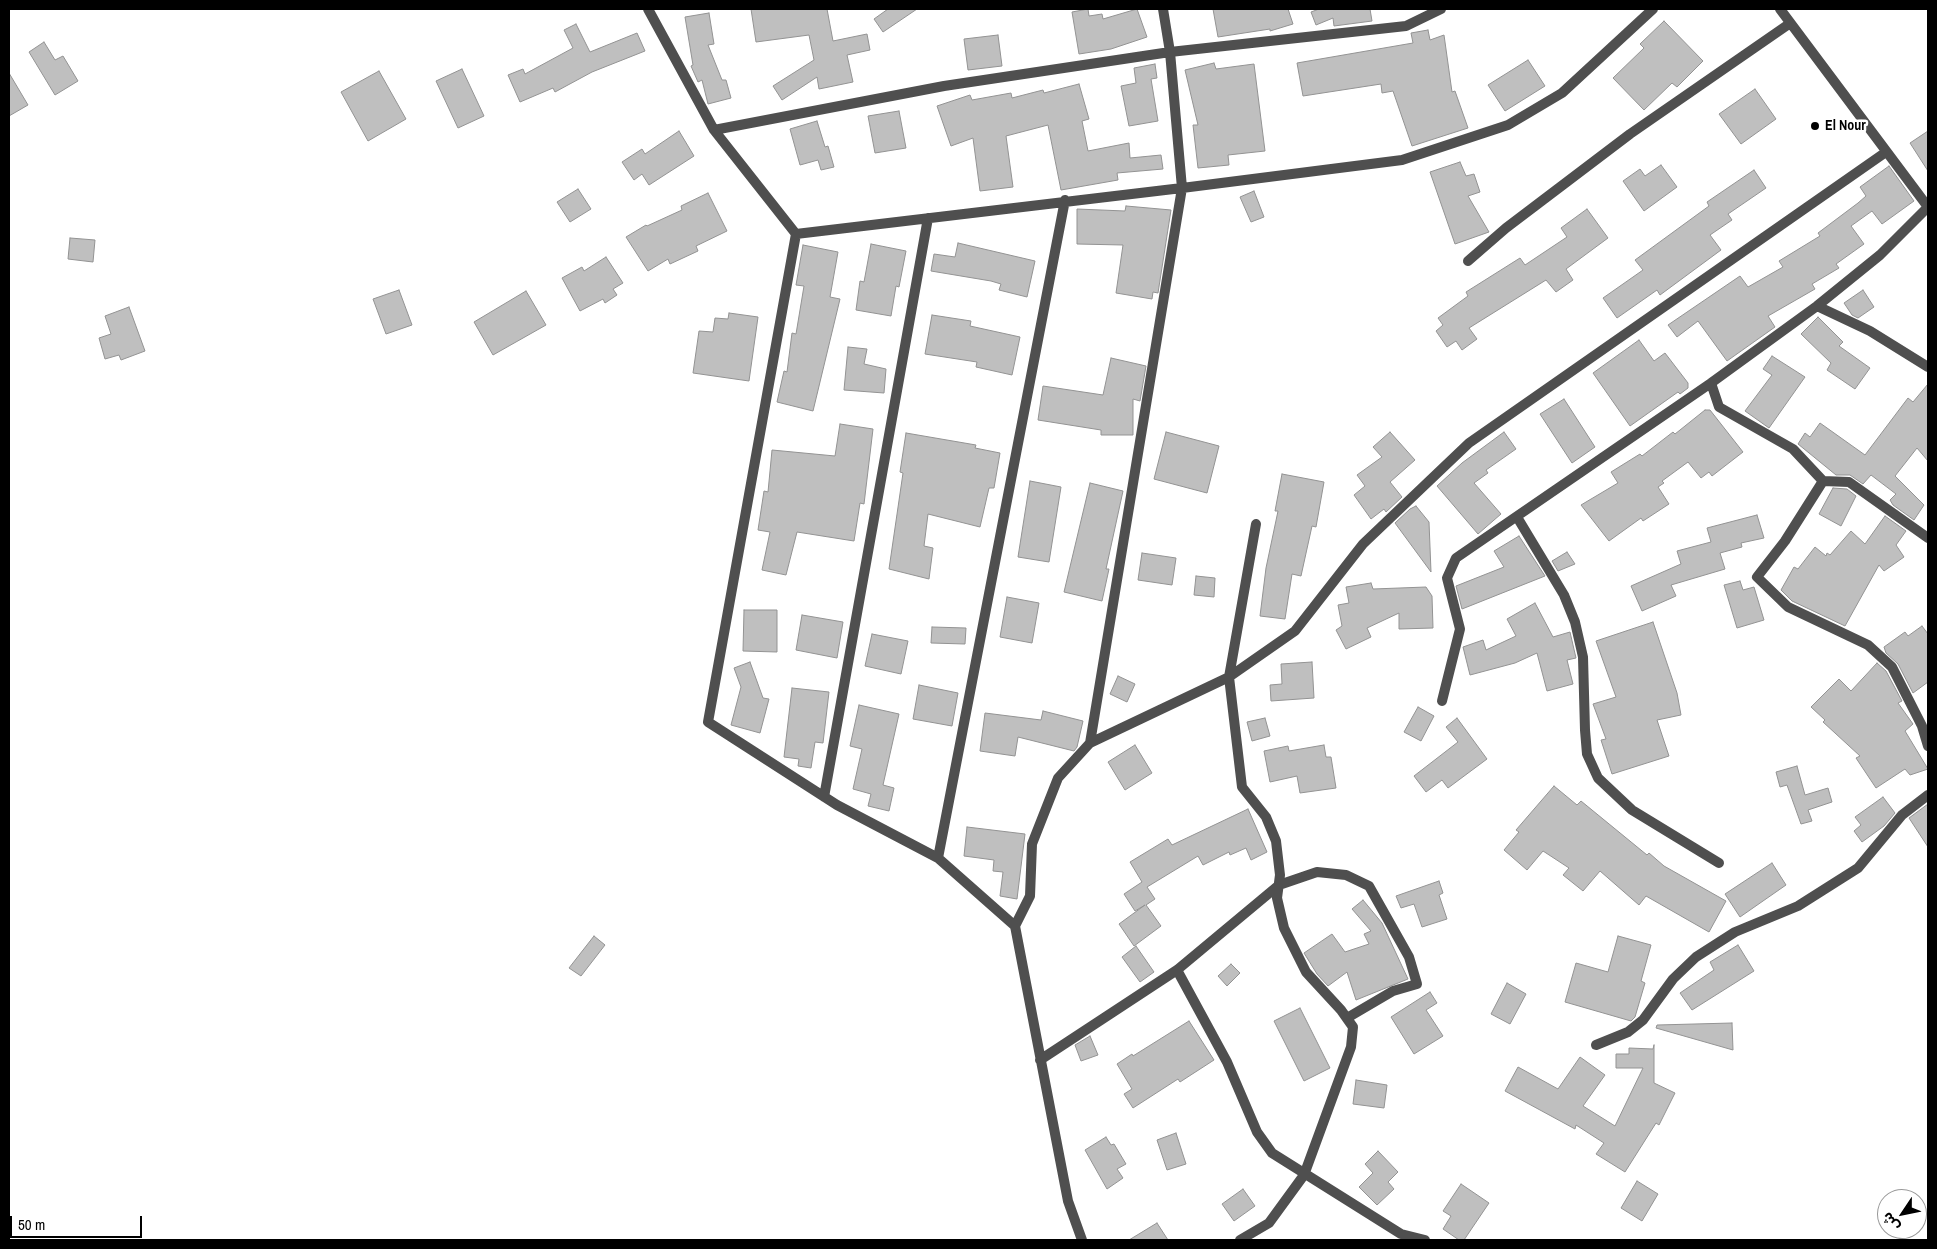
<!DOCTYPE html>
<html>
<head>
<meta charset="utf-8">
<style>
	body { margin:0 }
	#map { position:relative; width:1937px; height:1249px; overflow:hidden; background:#fff; font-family:"Archivo Narrow","Noto Sans Arabic",sans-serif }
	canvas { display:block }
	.frame { position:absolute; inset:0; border:10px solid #000; pointer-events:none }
	.north { position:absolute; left:1877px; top:1189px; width:50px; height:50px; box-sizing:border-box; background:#fff; border:1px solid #999; border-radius:50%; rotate:236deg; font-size:14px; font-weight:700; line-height:20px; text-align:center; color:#000 }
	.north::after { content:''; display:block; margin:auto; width:18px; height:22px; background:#000; clip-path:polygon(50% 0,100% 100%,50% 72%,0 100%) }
	.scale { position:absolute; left:10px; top:1216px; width:132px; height:22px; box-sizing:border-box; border:2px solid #000; border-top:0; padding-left:6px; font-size:15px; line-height:18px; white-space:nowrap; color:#000; -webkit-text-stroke:4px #fff; paint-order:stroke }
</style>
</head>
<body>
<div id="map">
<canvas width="1937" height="1249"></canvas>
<div class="frame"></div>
<div class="north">ش</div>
<div class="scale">50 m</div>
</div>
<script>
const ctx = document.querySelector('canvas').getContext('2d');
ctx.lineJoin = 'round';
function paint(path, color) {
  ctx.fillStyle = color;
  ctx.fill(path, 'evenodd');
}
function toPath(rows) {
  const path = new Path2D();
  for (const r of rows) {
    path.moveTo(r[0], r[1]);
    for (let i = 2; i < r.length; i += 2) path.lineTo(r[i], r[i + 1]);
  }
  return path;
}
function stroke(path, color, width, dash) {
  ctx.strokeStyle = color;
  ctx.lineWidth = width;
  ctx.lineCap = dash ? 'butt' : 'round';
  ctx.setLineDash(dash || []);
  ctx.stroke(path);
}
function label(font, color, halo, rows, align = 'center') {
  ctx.font = font + ' "Archivo Narrow",sans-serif';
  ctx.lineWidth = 5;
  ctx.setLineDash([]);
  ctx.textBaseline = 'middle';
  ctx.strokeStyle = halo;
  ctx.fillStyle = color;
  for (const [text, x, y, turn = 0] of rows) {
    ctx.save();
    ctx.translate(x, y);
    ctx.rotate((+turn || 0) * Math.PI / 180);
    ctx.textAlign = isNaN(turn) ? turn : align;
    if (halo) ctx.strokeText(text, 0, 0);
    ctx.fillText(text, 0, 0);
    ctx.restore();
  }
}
const building = toPath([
	[751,9,827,9,833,41,867,34,870,50,847,55,853,82,819,89,817,77,782,100,773,86,814,60,809,35,756,42,751,9],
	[888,9,917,9,883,32,874,19,888,9],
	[1088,9,1089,16,1102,14,1103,19,1137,9,1147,37,1111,49,1079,54,1072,12,1088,9],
	[1213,9,1288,9,1293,24,1270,31,1270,29,1218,37,1213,9],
	[1319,9,1370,9,1372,21,1334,26,1333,18,1316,25,1311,12,1319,9],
	[709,13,714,44,708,45,722,80,726,80,731,98,708,104,702,80,698,82,691,66,693,65,685,17,709,13],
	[1664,21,1703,61,1677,87,1672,83,1644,110,1613,78,1644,48,1640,44,1664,21],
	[576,24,590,52,637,33,645,51,592,72,555,92,553,88,520,102,508,75,523,69,525,74,573,48,564,30,576,24],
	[1428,30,1430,40,1444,35,1452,92,1455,91,1468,128,1412,146,1393,91,1382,93,1381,84,1303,96,1297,63,1413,43,1411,33,1428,30],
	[998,35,1002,66,968,70,964,39,998,35],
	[44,42,55,60,63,56,78,81,55,95,29,52,44,42],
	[1528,60,1545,86,1505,111,1488,85,1528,60],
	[1214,63,1216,69,1254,64,1265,151,1228,155,1229,165,1198,168,1193,125,1198,125,1185,70,1214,63],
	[1155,64,1157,78,1151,79,1158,121,1129,126,1121,86,1136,83,1134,68,1155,64],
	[462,69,484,116,458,128,436,81,462,69],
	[379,71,406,119,368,141,341,92,379,71],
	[9,73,28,105,9,116,9,73],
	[1079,84,1089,119,1082,121,1088,151,1129,143,1130,158,1161,155,1163,169,1117,173,1118,180,1061,190,1048,125,1006,136,1013,187,980,191,973,138,951,146,937,106,970,95,972,100,1011,93,1012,98,1043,90,1044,93,1079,84],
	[1755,89,1776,119,1741,144,1719,114,1755,89],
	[899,111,906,148,875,153,868,116,899,111],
	[817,121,825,147,828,146,834,167,821,170,818,160,800,165,790,129,817,121],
	[679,131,694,156,649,185,642,174,634,180,622,162,642,149,645,154,679,131],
	[1928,131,1928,171,1910,143,1928,131],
	[1460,162,1466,176,1474,174,1480,192,1468,196,1489,232,1455,244,1430,172,1460,162],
	[1661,165,1677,187,1644,211,1623,181,1640,169,1645,176,1661,165],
	[1889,166,1914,201,1882,224,1872,211,1851,226,1864,244,1836,264,1839,268,1812,284,1815,289,1768,316,1775,327,1727,361,1698,321,1677,337,1668,325,1740,276,1748,287,1783,267,1779,261,1820,236,1818,233,1858,203,1866,196,1860,187,1889,166],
	[1754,170,1766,188,1728,214,1732,220,1710,235,1721,250,1660,295,1657,290,1617,318,1603,298,1643,270,1635,260,1709,206,1707,202,1754,170],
	[578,189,591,209,570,222,557,202,578,189],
	[1254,191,1264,217,1251,222,1240,197,1254,191],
	[708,193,727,231,696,246,698,251,670,264,668,259,648,271,626,237,646,225,647,226,682,210,681,206,708,193],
	[1126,206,1171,210,1158,293,1153,292,1152,299,1116,293,1123,245,1077,244,1077,209,1125,211,1126,206],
	[1587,209,1608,238,1566,269,1573,280,1556,292,1546,280,1469,328,1477,339,1462,350,1456,341,1447,347,1436,331,1443,325,1438,318,1468,296,1466,292,1520,258,1525,265,1567,237,1561,228,1587,209],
	[70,238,95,240,93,262,68,259,70,238],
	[958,243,1035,261,1027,297,999,290,1001,284,991,281,931,271,934,254,955,257,958,243],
	[871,244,906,251,899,287,896,286,891,316,856,310,860,281,864,282,871,244],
	[803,245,838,252,830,297,840,299,813,411,777,402,784,371,787,372,792,333,796,334,804,286,796,285,803,245],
	[606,257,623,283,613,289,617,295,605,303,603,299,580,311,562,278,582,267,584,271,606,257],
	[399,290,412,325,386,334,373,299,399,290],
	[1863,290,1874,307,1858,318,1852,315,1844,303,1863,290],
	[526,291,546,325,493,355,474,322,526,291],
	[129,307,145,351,121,360,119,355,105,359,99,338,111,334,105,316,129,307],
	[729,313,758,317,749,381,693,373,699,331,713,332,715,318,728,319,729,313],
	[932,315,971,321,970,326,1020,337,1012,375,976,367,977,362,925,354,932,315],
	[1818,317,1843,342,1839,346,1870,368,1855,389,1827,370,1831,363,1801,334,1818,317],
	[1639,340,1654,361,1665,353,1688,383,1688,388,1680,394,1678,392,1630,426,1593,373,1639,340],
	[848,347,867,349,864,364,886,369,884,393,844,390,848,347],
	[1772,356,1805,377,1769,428,1745,411,1772,375,1763,369,1772,356],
	[1111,358,1146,366,1140,401,1133,399,1133,435,1101,435,1101,430,1038,420,1043,386,1103,395,1111,358],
	[1928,384,1928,461,1917,448,1895,476,1924,505,1914,520,1893,505,1890,500,1896,494,1871,475,1863,484,1850,475,1836,475,1798,444,1805,433,1810,437,1820,423,1865,455,1908,398,1913,402,1928,384],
	[1564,399,1595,447,1572,463,1540,414,1564,399],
	[1705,410,1710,410,1743,452,1712,476,1709,472,1701,478,1688,462,1662,481,1664,483,1658,487,1669,504,1643,521,1641,518,1609,541,1581,505,1618,483,1611,472,1640,454,1642,456,1673,432,1675,434,1705,410],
	[840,424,873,429,864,504,860,503,854,541,797,532,786,575,762,570,770,532,758,530,764,491,768,492,772,450,835,456,840,424],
	[1166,432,1219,446,1207,493,1154,479,1166,432],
	[1390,432,1415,460,1390,482,1402,497,1386,512,1384,509,1371,519,1354,495,1365,486,1357,475,1382,457,1373,447,1390,432],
	[1504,432,1516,449,1486,470,1488,473,1474,483,1501,514,1478,534,1437,486,1462,463,1504,432],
	[906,433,976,445,975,448,1000,453,994,488,989,488,980,527,928,514,924,546,933,548,929,579,889,569,903,473,900,472,906,433],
	[1282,474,1324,482,1316,527,1312,526,1301,576,1292,574,1285,619,1260,616,1266,568,1278,511,1275,511,1282,474],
	[1030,481,1061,487,1049,562,1018,557,1030,481],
	[1090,483,1123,491,1106,569,1109,569,1102,601,1064,592,1090,483],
	[1833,488,1847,489,1856,496,1841,526,1819,514,1833,488],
	[1416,506,1429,522,1431,572,1395,523,1410,509,1416,506],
	[1757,515,1764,538,1741,543,1742,547,1720,553,1725,569,1671,585,1676,596,1642,611,1631,586,1681,564,1677,551,1711,542,1707,528,1757,515],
	[1885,516,1906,531,1896,545,1904,557,1884,571,1879,565,1845,626,1792,601,1781,590,1794,567,1798,569,1815,547,1826,556,1827,553,1830,555,1851,531,1865,544,1885,516],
	[1519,536,1545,576,1462,609,1456,586,1504,567,1494,551,1519,536],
	[1567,552,1575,564,1558,571,1552,561,1567,552],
	[1142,553,1176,558,1172,585,1138,580,1142,553],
	[1196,576,1215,578,1214,597,1194,595,1196,576],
	[1740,581,1743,590,1754,587,1764,620,1737,628,1724,585,1740,581],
	[1371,583,1373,589,1426,587,1432,596,1433,628,1399,629,1399,613,1367,628,1371,637,1346,649,1336,630,1342,626,1338,605,1349,603,1346,587,1371,583],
	[1007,597,1039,603,1032,643,1000,637,1007,597],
	[1535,603,1553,637,1570,632,1576,658,1567,660,1573,684,1547,691,1537,653,1515,663,1470,675,1463,647,1483,640,1486,650,1516,636,1507,619,1535,603],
	[744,610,777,610,777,652,743,651,744,610],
	[802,615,843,622,837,658,796,650,802,615],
	[1653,622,1677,693,1681,715,1657,720,1669,756,1612,774,1601,740,1606,739,1593,704,1616,697,1596,641,1653,622],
	[1922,626,1928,634,1928,682,1913,693,1898,664,1886,653,1884,647,1905,632,1908,636,1922,626],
	[932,627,966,628,965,644,931,643,932,627],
	[872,634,908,641,901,674,865,666,872,634],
	[750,662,763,698,769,699,760,733,731,725,741,687,734,668,750,662],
	[1312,662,1314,698,1271,701,1270,685,1282,684,1281,664,1312,662],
	[1877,663,1886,671,1902,701,1898,703,1913,724,1905,731,1928,769,1910,775,1905,769,1876,788,1856,758,1860,756,1823,722,1825,720,1811,707,1839,679,1851,691,1877,663],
	[1118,676,1135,684,1127,702,1110,694,1118,676],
	[919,685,958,693,952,726,913,719,919,685],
	[792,688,829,692,823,743,815,742,811,768,798,766,799,759,784,757,792,688],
	[859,705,899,714,883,785,894,788,889,811,868,806,871,794,853,789,862,749,850,746,859,705],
	[1418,707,1434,716,1421,741,1404,732,1418,707],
	[1043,711,1083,721,1077,747,1074,751,1018,737,1015,756,980,751,985,713,1041,720,1043,711],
	[1265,718,1270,736,1252,741,1247,722,1265,718],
	[1457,718,1487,759,1448,788,1442,780,1426,792,1414,776,1458,742,1446,727,1457,718],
	[1135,745,1152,773,1125,790,1108,762,1135,745],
	[1324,745,1326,757,1331,757,1336,788,1300,793,1297,776,1270,782,1264,751,1288,746,1289,751,1324,745],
	[1797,766,1805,795,1828,788,1832,802,1808,810,1812,821,1801,824,1787,785,1780,787,1776,772,1797,766],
	[1554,786,1577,805,1581,801,1647,855,1649,853,1664,866,1726,901,1709,932,1646,896,1639,905,1600,871,1583,891,1563,875,1569,868,1543,851,1527,870,1504,850,1519,832,1516,830,1554,786],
	[1883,797,1895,813,1884,826,1862,842,1854,831,1861,825,1855,817,1883,797],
	[1928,804,1928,847,1909,818,1928,804],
	[1248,809,1267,852,1251,860,1246,848,1230,855,1229,852,1203,865,1198,856,1147,887,1155,899,1146,905,1161,926,1134,946,1119,924,1145,905,1135,911,1124,894,1142,882,1130,862,1168,839,1172,845,1248,809],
	[967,827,1025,834,1017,899,1000,896,1003,872,993,871,994,860,964,856,967,827],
	[1772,863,1786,885,1740,917,1725,894,1772,863],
	[1439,881,1443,893,1439,895,1447,919,1422,927,1414,904,1401,908,1396,896,1439,881],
	[1363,900,1382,923,1408,979,1356,1000,1347,972,1328,986,1317,974,1304,953,1332,934,1345,952,1369,944,1364,934,1371,931,1352,909,1363,900],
	[594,936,605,945,581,976,569,968,594,936],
	[1618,936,1651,945,1641,981,1645,983,1635,1017,1631,1021,1565,1002,1576,963,1608,972,1618,936],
	[1738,945,1754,971,1692,1010,1680,993,1714,970,1710,962,1738,945],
	[1136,946,1154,972,1140,982,1122,957,1136,946],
	[1231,964,1240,973,1227,986,1218,976,1231,964],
	[1507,983,1526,994,1510,1024,1491,1014,1507,983],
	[1430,992,1437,1003,1426,1010,1443,1036,1414,1054,1391,1017,1430,992],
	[1300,1008,1330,1068,1304,1081,1274,1021,1300,1008],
	[1189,1021,1214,1060,1180,1082,1178,1079,1133,1108,1124,1094,1132,1089,1117,1064,1132,1054,1133,1056,1189,1021],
	[1732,1023,1733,1050,1656,1028,1657,1025,1732,1023],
	[1090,1036,1098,1055,1081,1061,1075,1045,1090,1036],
	[1654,1045,1654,1083,1675,1093,1659,1125,1656,1123,1625,1172,1596,1154,1604,1143,1576,1125,1575,1129,1505,1091,1518,1067,1558,1089,1580,1057,1605,1075,1583,1106,1615,1126,1643,1068,1616,1068,1616,1054,1629,1054,1629,1048,1653,1049,1654,1045],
	[1356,1080,1387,1085,1384,1108,1353,1104,1356,1080],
	[1176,1133,1186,1164,1167,1170,1157,1140,1176,1133],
	[1106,1137,1111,1145,1114,1144,1126,1164,1117,1169,1123,1178,1107,1189,1085,1150,1106,1137],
	[1378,1151,1398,1172,1388,1182,1394,1189,1377,1205,1359,1187,1373,1173,1365,1164,1378,1151],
	[1637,1181,1658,1194,1642,1221,1621,1208,1637,1181],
	[1461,1184,1489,1203,1464,1240,1459,1240,1443,1229,1451,1216,1443,1211,1461,1184],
	[1243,1189,1255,1206,1234,1221,1222,1204,1243,1189],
	[1157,1223,1168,1240,1129,1240,1157,1223]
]);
const street = toPath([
	[648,9,714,130,796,234,708,722,837,805,938,858,1015,926,1030,896,1032,844,1058,778,1090,743,1182,188,1402,160,1508,125,1562,93,1653,9],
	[1163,9,1170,52,1406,26,1441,9],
	[1780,9,1928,207],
	[714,130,944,86,1170,52,1182,188,796,234],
	[1468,261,1506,228,1630,134,1789,24],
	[1817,306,1870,331,1928,367],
	[1711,383,1719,407,1793,449,1823,481,1849,482,1928,538],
	[1823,481,1785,541,1757,577,1788,607,1868,645,1892,667,1922,726,1928,746],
	[1517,517,1564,595,1575,622,1583,657,1585,730,1587,754,1598,778,1632,810,1719,863],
	[1442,701,1460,629,1447,578,1456,558,1711,383,1817,306,1880,255,1928,207],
	[1090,743,1229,677,1295,631,1363,544,1469,443,1886,152],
	[824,797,928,218],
	[938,858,1065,200],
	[1015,926,1068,1201,1082,1240],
	[1177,970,1227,1062,1257,1132,1272,1153,1401,1234,1425,1240],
	[1596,1045,1628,1032,1643,1020,1673,979,1696,957,1735,932,1798,906,1858,868,1902,815,1928,795],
	[1040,1060,1177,970,1279,885,1317,872,1346,875,1369,886,1409,957,1417,984,1393,991,1347,1018],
	[1240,1240,1269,1223,1304,1175,1351,1047,1353,1027,1341,1010,1306,972,1284,928,1277,898,1280,875,1276,841,1266,817,1242,787,1229,677,1256,524]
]);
const markers = [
	[1815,126,5,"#000"]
];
const poiNames = [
	["El Nour",1825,126]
];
paint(building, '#bfbfbf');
stroke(building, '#939393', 1);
stroke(street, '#4f4f4f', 10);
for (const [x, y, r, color] of markers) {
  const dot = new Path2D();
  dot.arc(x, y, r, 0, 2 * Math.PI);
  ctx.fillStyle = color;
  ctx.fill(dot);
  stroke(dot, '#fff', 2);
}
label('bold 14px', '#000', '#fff', poiNames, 'left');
</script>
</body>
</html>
